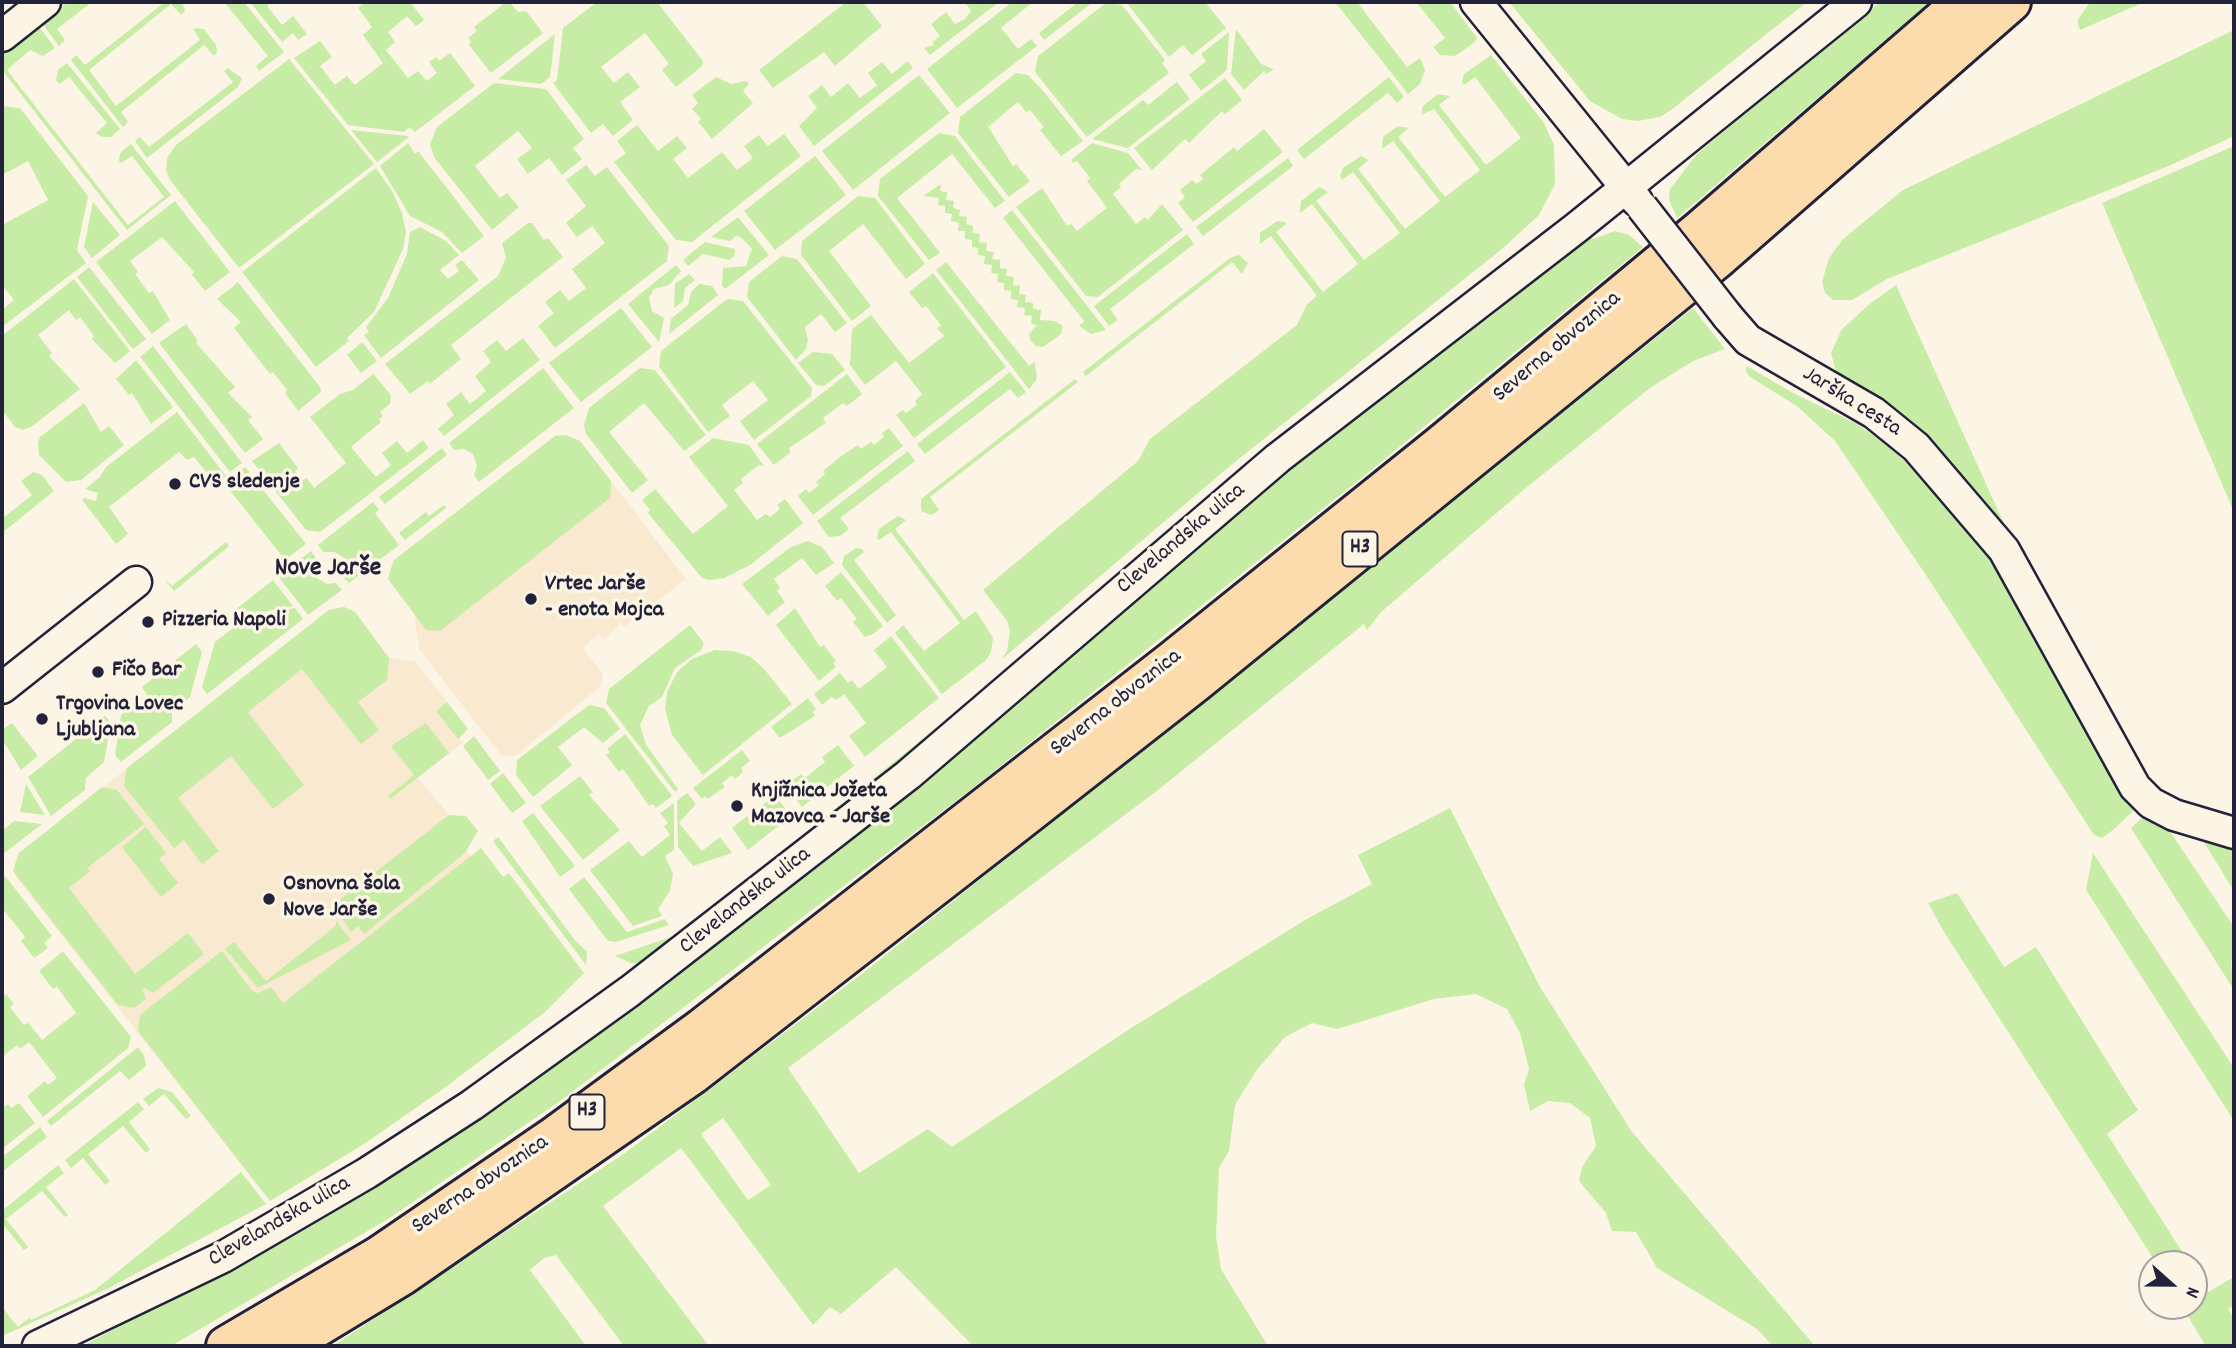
<!DOCTYPE html>
<html>
<head>
<meta charset="utf-8">
<style>
	body { margin:0 }
	#map { position:relative; width:2236px; height:1348px; overflow:hidden; background:#fcf5e5; font-family:Dekko,sans-serif }
	canvas { display:block }
	.frame { position:absolute; inset:0; border:4px solid #22223b; pointer-events:none }
	.north { position:absolute; left:2138px; top:1250px; width:70px; height:70px; box-sizing:border-box; background:#fcf5e5; border:2px solid #a5a1a1; border-radius:50%; rotate:111deg; font-size:19px; font-weight:700; line-height:28px; text-align:center; color:#22223b }
	.north::after { content:''; display:block; margin:auto; width:24px; height:32px; background:#22223b; clip-path:polygon(50% 0,100% 100%,50% 72%,0 100%) }
</style>
</head>
<body>
<div id="map">
<canvas width="2236" height="1348"></canvas>
<div class="frame"></div>
<div class="north">N</div>
</div>
<script>
const ctx = document.querySelector('canvas').getContext('2d');
ctx.lineJoin = 'round';
function paint(path, color) {
  ctx.fillStyle = color;
  ctx.fill(path, 'evenodd');
}
function toPath(rows) {
  const path = new Path2D();
  for (const r of rows) {
    path.moveTo(r[0], r[1]);
    for (let i = 2; i < r.length; i += 2) path.lineTo(r[i], r[i + 1]);
  }
  return path;
}
function stroke(path, color, width, dash) {
  ctx.strokeStyle = color;
  ctx.lineWidth = width;
  ctx.lineCap = dash ? 'butt' : 'round';
  ctx.setLineDash(dash || []);
  ctx.stroke(path);
}
function label(font, color, halo, rows, align = 'center') {
  ctx.font = font + ' Dekko,sans-serif';
  ctx.lineWidth = 7;
  ctx.setLineDash([]);
  ctx.textBaseline = 'middle';
  ctx.strokeStyle = halo;
  ctx.fillStyle = color;
  for (const [text, x, y, turn = 0] of rows) {
    ctx.save();
    ctx.translate(x, y);
    ctx.rotate((+turn || 0) * Math.PI / 180);
    ctx.textAlign = isNaN(turn) ? turn : align;
    if (halo) ctx.strokeText(text, 0, 0);
    ctx.fillText(text, 0, 0);
    ctx.restore();
  }
}
const built = toPath([
	[566,435,580,441,686,579,624,627,621,623,604,640,599,634,582,648,603,674,600,687,515,756,501,755,419,649,414,612,388,579,390,569,394,560,555,436],
	[344,607,355,612,389,658,415,661,447,702,436,711,462,743,418,778,449,815,447,826,526,927,261,1190,17,878,14,863,19,853,329,610]
]);
const green = toPath([
	[68,2,92,2,57,29,65,40,59,46,41,22],
	[165,2,182,2,185,11,181,15,171,4,89,70,116,106,200,40,193,29,196,28,204,29,216,45,217,52,214,56,204,45,121,112,128,122,123,127,71,60,76,55,85,65],
	[224,2,244,2,284,52,259,71,256,66,268,56],
	[250,2,272,2,267,6,282,25,293,16,307,34,298,40,293,33,282,42],
	[365,2,410,2,424,20,416,26,407,16,388,32,395,42,386,50,408,78,418,71,427,81,437,73,429,62,436,57,439,61,450,53,475,86,415,132,410,127,404,132,348,125,294,58,320,41,332,57,320,66,335,85,347,76,355,85,383,63,363,35,372,27,358,8],
	[506,2,509,2,518,12,526,11,543,33,491,73,469,45,471,42,468,38,477,31,474,27],
	[597,2,657,2,703,61,702,66,676,87,662,70,669,64,645,33,601,67,614,83,628,72,640,87,620,102,633,120,613,136,603,124,591,133,553,83,557,80,563,28],
	[846,2,863,2,882,26,835,66,824,52,773,88,759,70],
	[965,2,999,2,930,55,924,48,934,45,932,42,940,36,931,24,946,12,955,24,965,19,971,11],
	[1012,2,1033,2,1001,28,1018,49,1031,39,1037,46,957,108,927,69],
	[1078,2,1093,2,1044,40,1039,33],
	[1126,2,1205,2,1226,28,1192,55,1183,45,1169,57],
	[1335,2,1357,2,1407,67,1420,58,1425,70,1420,84,1408,94],
	[1416,2,1450,2,1477,38,1475,42,1455,56,1440,55,1433,47,1445,38],
	[1509,2,1807,2,1671,110,1660,117,1638,121,1622,119,1590,101],
	[1880,2,1930,2,1677,218,1669,200,1670,189,1697,154],
	[2090,2,2144,2,2080,30,2077,21],
	[1106,3,1122,5,1165,60,1162,63,1169,73,1087,137,1035,72,1038,56],
	[38,25,55,48,43,56,30,50,7,70,128,225,164,197,132,156,121,163,119,161,120,153,131,144,171,195,127,230,2,70,2,53],
	[1236,29,1261,64,1274,69,1267,74,1264,71,1244,90,1231,74],
	[2234,30,2234,136,2171,165,1887,279,1852,300,1833,300,1825,293,1822,282,1829,258,1843,239,1903,190],
	[1229,32,1227,70,1201,91,1189,75,1206,61,1201,54],
	[555,34,550,77,541,84,498,79],
	[1491,55,1544,123,1554,145,1555,184,1539,215,1502,249,1230,466,1001,660,1007,651,1010,631,1007,621,983,590,1138,461,1150,439,1297,325,1307,304,1317,296,1271,236,1260,244,1260,233,1277,221,1285,222,1286,224,1276,232,1323,292,1358,264,1312,204,1300,213,1301,201,1319,187,1328,192,1316,201,1364,260,1400,233,1353,172,1342,180,1340,176,1343,168,1361,156,1369,160,1358,169,1405,229,1440,201,1393,141,1382,149,1383,137,1398,126,1409,128,1398,137,1445,197,1480,170,1434,109,1421,115,1423,106,1438,94,1450,96,1439,105,1486,165,1521,138,1475,77,1464,85,1462,82,1464,74],
	[289,59,374,164,239,268,170,180,166,170,167,158,176,145],
	[908,61,913,68,814,146,799,126,817,108,808,96,822,85,831,97,848,83,860,98,877,85,868,73,873,69,882,62,892,74],
	[67,63,120,129,111,137,102,137,96,133,107,123,69,77,59,84,56,80,58,70],
	[228,68,242,78,238,87,147,158,135,141,140,137,149,147,233,82,224,71],
	[1016,73,1028,75,1044,92,1083,141,1061,156,1040,130,1044,127,1030,110,1026,112,1018,102,988,127,1013,166,1016,164,1030,181,1009,197,958,133,960,117],
	[919,75,950,113,853,190,822,151],
	[716,77,731,84,746,81,749,84,743,91,753,103,712,139,698,122,701,119,692,109,698,103,692,95],
	[1389,77,1404,97,1397,103,1388,93,1304,159,1297,150],
	[1225,78,1242,100,1225,114,1222,111,1189,143,1185,139,1152,170,1134,148],
	[1177,82,1190,99,1128,148,1092,139,1143,100,1148,105],
	[494,83,546,89,584,139,573,148,582,159,562,175,549,158,528,174,517,159,532,148,518,131,475,166,500,198,507,193,519,207,492,230,434,157,430,144,437,127],
	[2,106,20,108,88,196,77,250,86,263,2,327,2,310,14,300,2,285,2,225,48,200,28,161,2,175],
	[637,125,658,151,677,136,687,148,673,159,688,178,722,152,737,170,753,158,744,146,759,135,768,146,784,134,801,156,692,242,676,240,614,162,626,153,617,141],
	[1264,129,1283,152,1193,222,1178,203,1185,197,1180,190,1192,180,1196,184,1203,179,1200,175,1234,147,1237,151],
	[351,130,408,136,409,137,377,162],
	[939,133,955,136,1005,201,995,208,952,154,897,198,940,253,929,260,878,196,880,179],
	[408,143,415,154,418,151,484,236,462,253,442,232,410,216,380,166],
	[1092,143,1128,153,1142,170,1136,169,1119,184,1121,187,1113,194,1136,224,1145,217,1148,220,1162,204,1183,230,1098,297,1086,296,1016,207,1042,188,1067,226,1071,224,1077,231,1107,208,1087,181,1090,178,1077,161,1073,163,1071,160],
	[2234,146,2234,512,2102,203],
	[815,156,846,195,775,250,744,211],
	[1288,158,1293,166,1203,236,1196,227],
	[586,165,595,176,607,167,669,246,667,261,555,348,538,326,554,313,545,302,560,290,569,301,586,288,572,269,605,243,592,226,577,237,566,223,586,206,566,180],
	[376,168,392,191,402,213,406,232,403,249,374,312,347,338,349,341,316,367,242,272],
	[941,184,940,191,947,192,946,200,954,201,953,208,960,210,959,216,967,217,966,224,973,226,973,233,980,234,979,242,987,243,986,251,994,252,992,259,1000,260,1000,268,1007,269,1006,276,1014,277,1013,285,1020,286,1019,294,1026,295,1025,302,1033,303,1033,309,1041,310,1040,320,1055,321,1063,326,1061,334,1043,347,1036,346,1030,340,1029,334,1037,325,1031,324,1032,316,1024,315,1025,308,1017,307,1018,300,1011,299,1011,291,1004,290,1004,283,997,282,998,274,991,273,992,265,984,264,985,256,978,255,978,248,972,247,972,240,965,239,965,231,958,231,959,223,951,221,952,214,945,213,945,206,938,205,939,198,923,196],
	[858,196,875,198,925,264,906,279,863,224,829,251,871,306,852,321,801,255,802,241],
	[175,201,230,272,205,291,192,275,194,272,162,237,130,261,138,272,135,274,149,293,153,291,170,320,152,334,96,262],
	[93,202,120,235,92,258,84,247],
	[1012,210,1106,330,1091,334,1079,326,1084,321,1003,218],
	[738,217,769,255,725,289,722,286,723,268,746,266,752,249,742,238,736,236,730,241,711,237],
	[528,223,532,223,544,240,548,238,563,257,451,345,461,359,430,384,428,381,410,394,385,364,498,276,506,258,502,243],
	[420,227,446,241,459,255,440,270,448,279,459,271,455,265,462,260,479,280,381,358,364,335,369,332,366,327,388,298,407,254,410,232],
	[1615,231,1629,235,1643,247,1369,472,969,791,560,1101,388,1219,171,1346,83,1346,373,1189,548,1071,648,994,1311,449,1489,318,1590,236,1593,239],
	[1187,234,1194,244,1110,309,1118,320,1109,326,1094,306],
	[705,242,735,249,734,256,729,260,703,254,688,266,683,260],
	[1239,255,1248,263,1242,274,1232,262,1086,376,1083,372,1230,258],
	[782,256,797,259,847,323,835,332,821,314,805,327,808,340,806,349,796,360,747,297,749,282],
	[946,262,1029,366,1035,362,1037,379,1029,389,936,270],
	[676,265,681,271,669,285,654,289,649,298,652,311,664,318,659,342,628,304],
	[89,267,146,339,133,349,77,277],
	[933,273,1006,367,914,438,896,415,903,410,906,413,917,405,915,401,922,394,896,361,865,385,850,365,852,329,871,315,909,363,944,336,937,328,941,325,926,306,922,308,909,292],
	[689,274,695,280,685,288,683,301,674,308,675,284],
	[74,279,130,351,115,363,92,339,94,336,80,317,76,320,69,310,38,335,52,353,49,356,80,389,31,427,23,430,15,427,2,410,2,336],
	[238,282,320,387,321,392,298,411,285,393,287,390,273,372,270,374,234,328,241,322,217,299],
	[699,284,712,286,718,295,669,334,671,319,688,305,691,292],
	[1896,285,2006,528,1998,529,1912,424,1846,381,1836,371,1831,353,1842,329,1871,303],
	[727,299,743,301,812,388,811,396,754,440,740,421,768,400,753,381,722,405,730,416,708,432,659,367,661,351],
	[621,308,652,347,581,402,549,363],
	[1693,308,1725,349,1693,361,1650,388,1521,492,1381,612,1367,630,1364,624,1158,790,788,1068,859,1173,928,1129,952,1147,1128,1030,1305,920,1372,884,1358,855,1450,808,1540,987,1632,1132,1815,1346,1773,1346,1757,1329,1657,1268,1636,1232,1612,1231,1606,1213,1579,1181,1582,1167,1596,1146,1590,1118,1570,1103,1548,1101,1530,1111,1524,1085,1529,1069,1520,1033,1507,1009,1476,994,1434,999,1337,1029,1312,1023,1285,1037,1256,1071,1235,1105,1229,1151,1219,1168,1216,1236,1221,1269,1268,1346,973,1346,896,1267,841,1314,830,1307,813,1325,681,1148,603,1206,709,1346,624,1346,556,1255,544,1258,530,1270,586,1346,333,1346,625,1153,867,970],
	[723,1118,771,1185,748,1200,701,1134],
	[186,324,198,341,196,343,235,387,228,393,252,417,248,420,263,439,245,453,159,343],
	[523,338,540,360,444,436,438,429,454,415,446,404,461,392,470,404,486,391,475,376,491,362,483,351,497,340,506,351],
	[362,342,377,361,361,373,347,355],
	[153,346,242,463,230,472,140,357],
	[813,352,832,354,845,370,824,386,816,385,798,363],
	[136,360,173,407,151,424,132,393,129,395,116,379],
	[1747,366,1793,393,1855,423,1885,443,1977,528,2135,805,2134,810,2113,830,2102,838,2094,835,1930,581,1835,441,1798,407,1749,376,1745,370],
	[543,368,574,408,479,482,474,475,477,466,473,454,464,449,454,450,449,443],
	[640,368,655,370,706,435,684,451,644,403,609,432,648,480,632,493,586,434,584,425,589,408],
	[1010,372,1026,392,1018,398,1010,389,925,454,917,444],
	[373,374,391,395,390,404,380,412,383,416,379,419,381,422,351,447,376,477,391,465,382,453,397,441,407,453,423,440,429,448,320,532,306,530,252,461,279,443,298,468,295,471,303,480,307,478,314,488,346,463,310,417,340,394,353,390],
	[847,374,862,394,847,406,843,403,823,418,826,423,789,448,791,452,774,465,757,444],
	[1075,379,1078,382,930,497,939,510,937,512,931,515,921,511,921,499],
	[84,403,101,432,109,426,124,445,81,480,66,482,39,455,38,443,40,437],
	[177,412,226,476,216,484,194,457,187,460,179,452,109,507,128,534,116,544,83,501,83,498,96,501,98,493,85,489,100,477,106,467],
	[889,428,903,446,813,515,798,496,806,489,809,493,819,485,816,482,825,474,823,471,840,457,858,445,861,449,871,442,874,445,884,437,882,433],
	[566,435,580,441,611,481,610,498,440,631,426,630,388,579,394,560,555,436],
	[713,438,749,445,764,466,759,465,741,479,743,483,734,490,757,520,766,514,770,517,780,509,777,505,785,499,803,523,750,565,724,578,709,580,702,578,648,513,650,510,642,500,655,489,693,534,728,506,689,457],
	[442,448,447,455,385,504,379,497],
	[908,451,915,461,840,518,849,529,840,536,829,537,817,521],
	[245,467,306,544,285,560,224,483],
	[33,472,42,475,54,491,2,533,2,519,32,495,21,481],
	[373,502,379,510,375,513,399,545,349,583,343,577,346,569,344,558,335,552,323,552,318,545],
	[444,505,446,508,405,540,399,533,426,512,429,516],
	[898,516,906,520,895,529,964,620,976,611,993,638,991,652,986,660,942,694,895,633,903,625,924,651,960,623,891,532,879,540,877,538,879,529],
	[808,541,822,547,834,563,816,575,802,558,774,579,780,588,777,591,785,602,768,616,742,584,791,547],
	[226,542,229,546,174,591,164,579,172,586],
	[862,549,864,552,854,560,896,615,887,623,842,565,844,556,856,548],
	[311,551,316,558,313,565,315,577,327,584,336,583,342,590,308,615,278,576],
	[841,572,883,626,873,634,865,637,853,622,857,619,849,609,841,598,837,601,825,586],
	[273,580,293,606,231,618,231,613],
	[344,607,355,612,389,658,387,680,358,702,379,730,361,744,302,669,248,712,304,785,273,809,231,756,178,798,219,851,202,864,184,840,174,848,124,786,126,769,329,610],
	[295,608,303,619,207,694,202,687,215,642,233,628,232,621],
	[795,608,820,647,824,645,836,661,833,663,836,667,819,681,776,625],
	[690,625,704,643,701,650,675,668,662,697,649,706,640,725,646,745,678,789,675,792,606,703,609,689],
	[891,636,939,698,865,757,849,736,866,723,844,694,836,700,832,697,822,705,814,694,840,673,848,683,852,680,859,689,887,667,874,650],
	[196,644,202,652,190,697,172,711,172,722,121,762,115,755,121,715,147,695,142,687],
	[715,650,733,651,751,657,765,670,792,704,703,775,672,735,665,709,667,692,677,672,692,659],
	[989,686,851,807,643,963,631,963,615,956,677,935],
	[808,698,816,709,813,712,815,716,780,738,771,727],
	[447,702,468,729,458,739,436,711],
	[589,705,604,708,620,729,603,743,584,727,558,747,572,765,533,797,516,775,517,760],
	[105,716,111,723,104,762,86,778,85,790,51,816,28,777],
	[12,723,38,756,21,770,2,739,2,730],
	[426,723,449,753,390,799,388,796,414,775,391,746],
	[625,734,672,796,656,808,653,804,649,806,623,769,619,772,606,755,610,752,607,749],
	[474,736,500,771,488,780,463,746],
	[838,745,854,766,802,807,786,786,801,774,805,778,825,762,822,757],
	[742,750,750,761,741,768,743,772,735,779,732,775,722,783,725,787,708,799,705,796,702,799,693,788],
	[503,773,526,803,512,813,490,784],
	[580,776,593,792,589,795,620,830,583,860,540,806],
	[26,784,45,815,20,812],
	[102,787,117,790,144,824,87,868,90,871,69,888,135,974,188,933,204,954,153,993,145,988,142,990,146,999,134,1008,118,1005,13,871,19,853],
	[687,793,696,804,679,823,702,851,720,837,732,853,693,866,678,847,677,801],
	[775,795,791,816,748,850,732,828,747,816,750,820,761,812,758,808],
	[674,803,674,850,665,856,673,874,670,891,658,909,662,916,633,926,590,870,629,841,642,857,670,835,664,826,668,823,660,813],
	[2148,812,2234,841,2234,891,2200,836,2169,830,2234,927,2234,959,2231,961,2234,990,2131,828],
	[533,813,575,866,560,877,522,821],
	[449,815,466,816,478,831,465,853,364,934,358,926,351,932,333,905],
	[14,821,42,824,2,855,2,831],
	[146,827,166,853,159,859,178,883,161,897,122,847],
	[498,837,574,939,587,952,586,965,493,841],
	[481,848,503,877,509,873,584,973,545,1012,443,1089,364,1144,270,1201,138,1031,140,1015,222,951,252,991,258,993,271,987,283,1003],
	[2093,853,2234,1068,2234,1121,2086,890],
	[2,877,6,877,52,936,44,943,48,948,34,958,21,941,25,937,2,908],
	[584,877,627,932,665,919,669,925,616,942,608,941,569,889],
	[1957,893,2004,967,2036,947,2122,1085,2138,1110,2107,1134,2190,1264,2157,1264,1944,932,1928,903],
	[336,921,351,940,258,988,225,949,234,942,266,981,336,926],
	[63,951,131,1037,128,1048,43,1117,27,1096,45,1081,48,1085,57,1078,29,1042,20,1049,17,1045,2,1057,2,998,6,994,14,1004,10,1007,24,1025,28,1023,42,1040,76,1013,57,987,53,989,39,971],
	[138,1047,144,1056,146,1066,129,1080,120,1071,51,1126,47,1121],
	[158,1088,172,1092,191,1116,186,1119,164,1094,149,1106,143,1099],
	[138,1102,144,1109,129,1122,150,1149,146,1153,123,1126,88,1154,110,1181,105,1185,83,1158,71,1168,65,1160],
	[19,1103,35,1123,2,1149,2,1109,8,1104,11,1108],
	[40,1127,47,1137,2,1172,2,1157],
	[58,1165,64,1173,46,1187,68,1215,65,1217,42,1191,6,1219,28,1247,24,1250,2,1223,2,1211],
	[241,1172,266,1204,107,1289,2,1336,4,1318,2,1307,18,1327,29,1318,31,1320,95,1290],
	[2194,1271,2208,1292,2234,1277,2234,1305,2228,1309,2234,1319,2234,1346,2201,1346,2204,1343,2182,1306,2194,1306]
]);
const minor = toPath([
	[1476,2,1637,201],
	[2,36,45,2],
	[1728,317,1748,340,1874,413,1916,447,2004,550,2135,787,2151,803,2174,815,2234,833],
	[2,688,136,582],
	[38,1346,223,1257,367,1173,472,1105,630,991,908,775,1278,458,1576,228,1856,2]
]);
const highway = toPath([
	[226,1346,379,1256,552,1138,702,1028,1172,661,1442,444,1700,230,1963,2],
	[286,1346,403,1275,692,1075,1011,827,1196,682,1717,259,2011,2]
]);
const minorBridge = toPath([
	[1642,207,1728,317]
]);
const markers = [
	[175,484,7,"#22223b"],
	[531,599,7,"#22223b"],
	[148,622,7,"#22223b"],
	[98,672,7,"#22223b"],
	[42,719,7,"#22223b"],
	[737,806,7,"#22223b"],
	[269,899,7,"#22223b"]
];
const shields = [
	[1360,549,35],
	[587,1112,35]
];
const shieldNames = [
	["H3",1360,549],
	["H3",587,1112]
];
const streetNames = [
	["Severna obvoznica",1558,348,-40],
	["Jarška cesta",1851,403,32],
	["Clevelandska ulica",1182,540,-40],
	["Severna obvoznica",1117,704,-38],
	["Clevelandska ulica",746,902,-38],
	["Severna obvoznica",481,1186,-34],
	["Clevelandska ulica",280,1223,-30]
];
const poiNames = [
	["CVS sledenje",189,484],
	["Vrtec Jarše",545,586],
	["- enota Mojca",545,612],
	["Pizzeria Napoli",162,622],
	["Fičo Bar",112,672],
	["Trgovina Lovec",56,706],
	["Ljubljana",56,732],
	["Knjižnica Jožeta",751,793],
	["Mazovca - Jarše",751,819],
	["Osnovna šola",283,886],
	["Nove Jarše",283,912]
];
const quarterNames = [
	["Nove Jarše",328,570]
];
paint(built, '#f8e9d0');
paint(green, '#c7eca5');
stroke(minor, '#22223b', 35);
stroke(highway, '#22223b', 44);
stroke(minor, '#fcf5e5', 30);
stroke(highway, '#fcdcac', 38);
stroke(minorBridge, '#22223b', 35, []);
stroke(minorBridge, '#fcf5e5', 30);
for (const [x, y, r, color] of markers) {
  const dot = new Path2D();
  dot.arc(x, y, r, 0, 2 * Math.PI);
  ctx.fillStyle = color;
  ctx.fill(dot);
  stroke(dot, '#fcf5e5', 2.5);
}
for (const [x, y, w] of shields) {
  const box = new Path2D();
  box.roundRect(x - w / 2, y - 17.5, w, 35, 5);
  ctx.fillStyle = '#fcf5e5';
  ctx.fill(box);
  stroke(box, '#22223b', 2);
}
label('bold 21px', '#22223b', null, shieldNames);
label('23px', '#22223b', '#fcf5e5', streetNames);
label('bold 23px', '#22223b', '#fcf5e5', poiNames, 'left');
label('bold 26px', '#22223b', '#fcf5e5', quarterNames);
</script>
</body>
</html>
